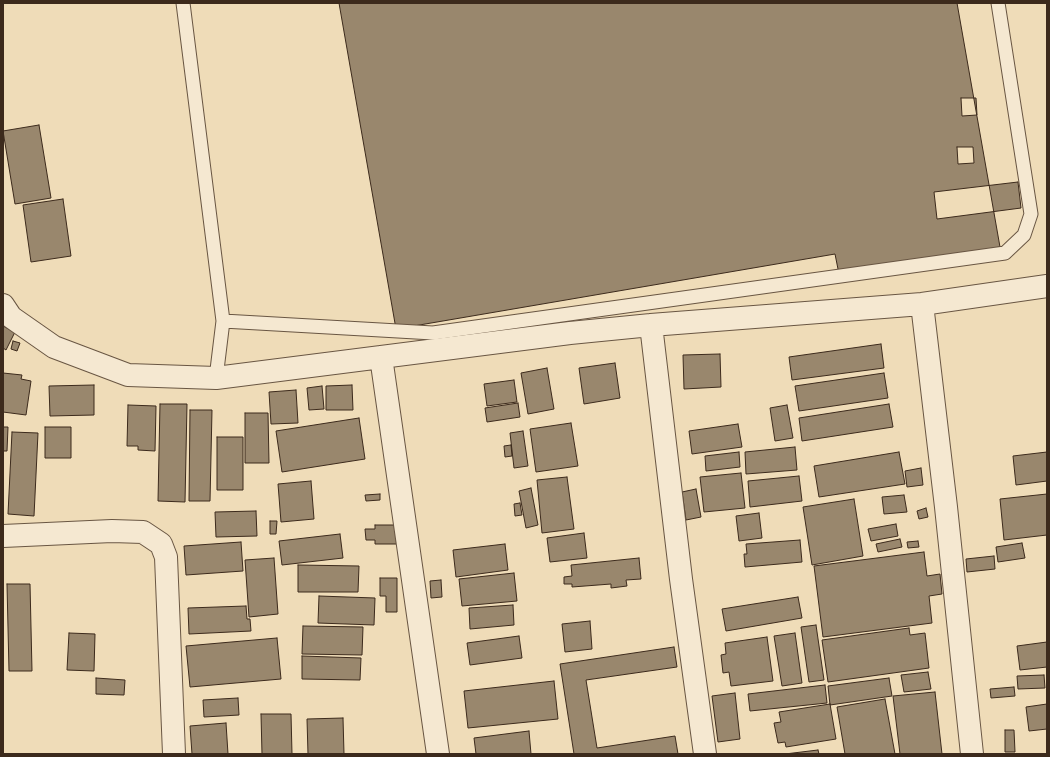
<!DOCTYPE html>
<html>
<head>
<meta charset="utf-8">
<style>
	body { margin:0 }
	#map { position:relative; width:1050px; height:757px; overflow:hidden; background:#efdcb8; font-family:"IM FELL Great Primer",serif }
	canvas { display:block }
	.frame { position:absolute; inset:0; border:4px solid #3c2a1c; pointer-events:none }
</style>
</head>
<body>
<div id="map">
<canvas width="1050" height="757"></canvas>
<div class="frame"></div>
</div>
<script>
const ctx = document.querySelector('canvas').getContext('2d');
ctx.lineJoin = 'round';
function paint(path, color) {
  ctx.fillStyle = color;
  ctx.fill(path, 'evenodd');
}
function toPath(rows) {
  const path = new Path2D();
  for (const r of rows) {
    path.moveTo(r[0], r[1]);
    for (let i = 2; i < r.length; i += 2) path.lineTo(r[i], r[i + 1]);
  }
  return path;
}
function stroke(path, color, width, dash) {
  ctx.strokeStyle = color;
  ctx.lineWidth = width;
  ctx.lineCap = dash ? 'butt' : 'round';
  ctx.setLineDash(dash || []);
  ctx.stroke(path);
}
const building = toPath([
	[339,3,957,3,1000,247,839,274,835,254,396,329,339,3],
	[961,98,976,98,977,115,962,116,961,98],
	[39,125,51,198,15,204,3,131,39,125],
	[957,147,973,147,974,163,958,164,957,147],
	[1018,182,1021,208,937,219,934,192,1018,182],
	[63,199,71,256,31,262,23,205,63,199],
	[3,326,15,332,6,350,3,348,3,326],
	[13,341,20,343,17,351,11,349,13,341],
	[881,344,884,368,792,380,789,357,881,344],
	[720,354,721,387,684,389,683,355,720,354],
	[615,363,620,398,584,404,579,368,615,363],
	[547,368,554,409,528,414,521,373,547,368],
	[3,373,22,375,21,379,31,381,26,415,3,412,3,373],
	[884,373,888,398,799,411,795,386,884,373],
	[514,380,517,402,487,406,484,384,514,380],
	[94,385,94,415,50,416,49,386,94,385],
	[352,385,353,410,326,410,326,386,352,385],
	[322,386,324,409,309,410,307,388,322,386],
	[296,390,298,423,271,424,269,392,296,390],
	[518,403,520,417,487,422,485,408,518,403],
	[160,404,187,404,185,502,158,501,160,404],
	[889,404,893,427,802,441,799,418,889,404],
	[128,405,156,406,155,451,138,450,138,446,127,446,128,405],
	[787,405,793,438,775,441,770,408,787,405],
	[190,410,212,410,210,501,189,501,190,410],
	[245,413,268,413,269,463,245,463,245,413],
	[359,418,365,459,282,472,276,431,359,418],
	[571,423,578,466,536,472,530,429,571,423],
	[738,424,742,447,692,454,689,431,738,424],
	[3,427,8,427,7,451,3,451,3,427],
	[45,427,71,427,71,458,45,458,45,427],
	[523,431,528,466,514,468,510,433,523,431],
	[12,432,38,433,34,516,8,514,12,432],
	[217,437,243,437,243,490,217,490,217,437],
	[511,445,512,456,505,457,504,446,511,445],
	[795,447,797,470,746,474,745,452,795,447],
	[739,452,740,467,706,471,705,456,739,452],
	[899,452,905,484,819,497,814,466,899,452],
	[1047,452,1047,481,1016,485,1013,456,1047,452],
	[921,468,923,485,907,487,905,471,921,468],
	[741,473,745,508,704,512,700,477,741,473],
	[799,476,802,501,750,507,748,481,799,476],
	[567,477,574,529,542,533,537,480,567,477],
	[311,481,314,519,281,522,278,484,311,481],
	[531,488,538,525,526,528,519,491,531,488],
	[696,489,701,517,686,520,682,492,696,489],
	[380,494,380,500,366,501,365,495,380,494],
	[1047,494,1047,535,1004,540,1000,499,1047,494],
	[904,495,907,512,884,514,882,497,904,495],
	[854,499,863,556,812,565,803,507,854,499],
	[520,503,522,515,515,516,514,504,520,503],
	[926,508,928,517,919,519,917,511,926,508],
	[256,511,257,536,216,537,215,512,256,511],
	[759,513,762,538,739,541,736,516,759,513],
	[270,521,277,521,276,534,270,534,270,521],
	[896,524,898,536,871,541,868,529,896,524],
	[375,525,398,525,398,544,375,544,375,540,366,540,365,529,375,529,375,525],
	[584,533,587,558,550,562,547,538,584,533],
	[340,534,343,558,282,565,279,541,340,534],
	[900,539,902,547,878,552,876,544,900,539],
	[800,540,802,562,745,567,744,554,747,554,746,544,800,540],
	[918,541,919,547,908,548,907,542,918,541],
	[241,542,243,571,186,575,184,546,241,542],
	[1022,543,1025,558,998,562,996,547,1022,543],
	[505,544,508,570,456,577,453,550,505,544],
	[924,552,927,576,940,574,942,594,929,596,932,623,823,637,814,566,924,552],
	[994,556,995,569,967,572,966,559,994,556],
	[274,558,278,614,249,617,245,560,274,558],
	[639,558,641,579,626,580,627,586,611,588,611,584,572,587,572,584,564,584,564,577,572,576,571,565,639,558],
	[298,565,359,566,358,592,298,592,298,565],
	[514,573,517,601,462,606,459,579,514,573],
	[380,578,397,578,397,612,386,612,386,596,380,596,380,578],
	[441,580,442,597,431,598,430,581,441,580],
	[7,584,30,584,32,671,9,671,7,584],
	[319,596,375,598,374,625,318,623,319,596],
	[798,597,802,618,726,631,722,609,798,597],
	[513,605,514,625,470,629,469,608,513,605],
	[246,606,247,619,250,619,251,631,189,634,188,608,246,606],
	[590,621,592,649,565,652,562,624,590,621],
	[816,625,824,680,809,682,801,627,816,625],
	[303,626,363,627,362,655,302,654,303,626],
	[909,628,910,635,925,633,929,668,828,682,822,640,909,628],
	[69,633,95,634,94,671,67,670,69,633],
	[795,633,802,683,782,686,774,636,795,633],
	[519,636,522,658,470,665,467,643,519,636],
	[767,637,773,681,731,686,729,672,723,673,721,655,726,654,725,643,767,637],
	[277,638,281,679,190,687,186,646,277,638],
	[1047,642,1047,667,1020,670,1017,646,1047,642],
	[674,647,677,667,586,680,597,748,675,736,678,754,574,754,560,664,674,647],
	[302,656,361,658,360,680,302,679,302,656],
	[928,672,931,689,904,692,901,675,928,672],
	[1044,675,1045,688,1018,689,1017,676,1044,675],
	[96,678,125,680,124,695,96,694,96,678],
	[889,678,892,696,830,705,828,686,889,678],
	[554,681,558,719,468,728,464,691,554,681],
	[825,685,827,703,750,711,748,694,825,685],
	[1014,687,1015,696,991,698,990,689,1014,687],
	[935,692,942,754,900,754,893,696,935,692],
	[735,693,740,739,718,742,712,696,735,693],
	[238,698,239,715,204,717,203,700,238,698],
	[885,699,895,754,845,754,837,707,885,699],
	[830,704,836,739,786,747,785,742,778,743,774,723,781,722,779,712,830,704],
	[1047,704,1047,729,1029,731,1026,707,1047,704],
	[261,714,291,714,292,754,262,754,261,714],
	[343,718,344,754,308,754,307,719,343,718],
	[226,723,228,754,192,754,190,726,226,723],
	[1005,730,1014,730,1015,752,1005,752,1005,730],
	[529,731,531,754,476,754,474,738,529,731],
	[818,750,819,754,785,754,818,750]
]);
const lane = toPath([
	[183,3,223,321,216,378],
	[223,321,433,333,1005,253,1024,235,1031,214,998,3]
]);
const street = toPath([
	[922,304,946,507,972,754],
	[3,305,11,317,54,347,128,375,216,378,570,333,651,325,922,304,1047,286],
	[651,325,681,579,705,754],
	[381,357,438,754],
	[3,536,112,531,143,532,161,544,166,557,174,754]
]);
paint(building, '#99876d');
stroke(building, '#3c2a1c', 1);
stroke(lane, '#695643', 15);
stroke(street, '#695643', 24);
stroke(lane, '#f5e8d1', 13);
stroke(street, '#f5e8d1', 22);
</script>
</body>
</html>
